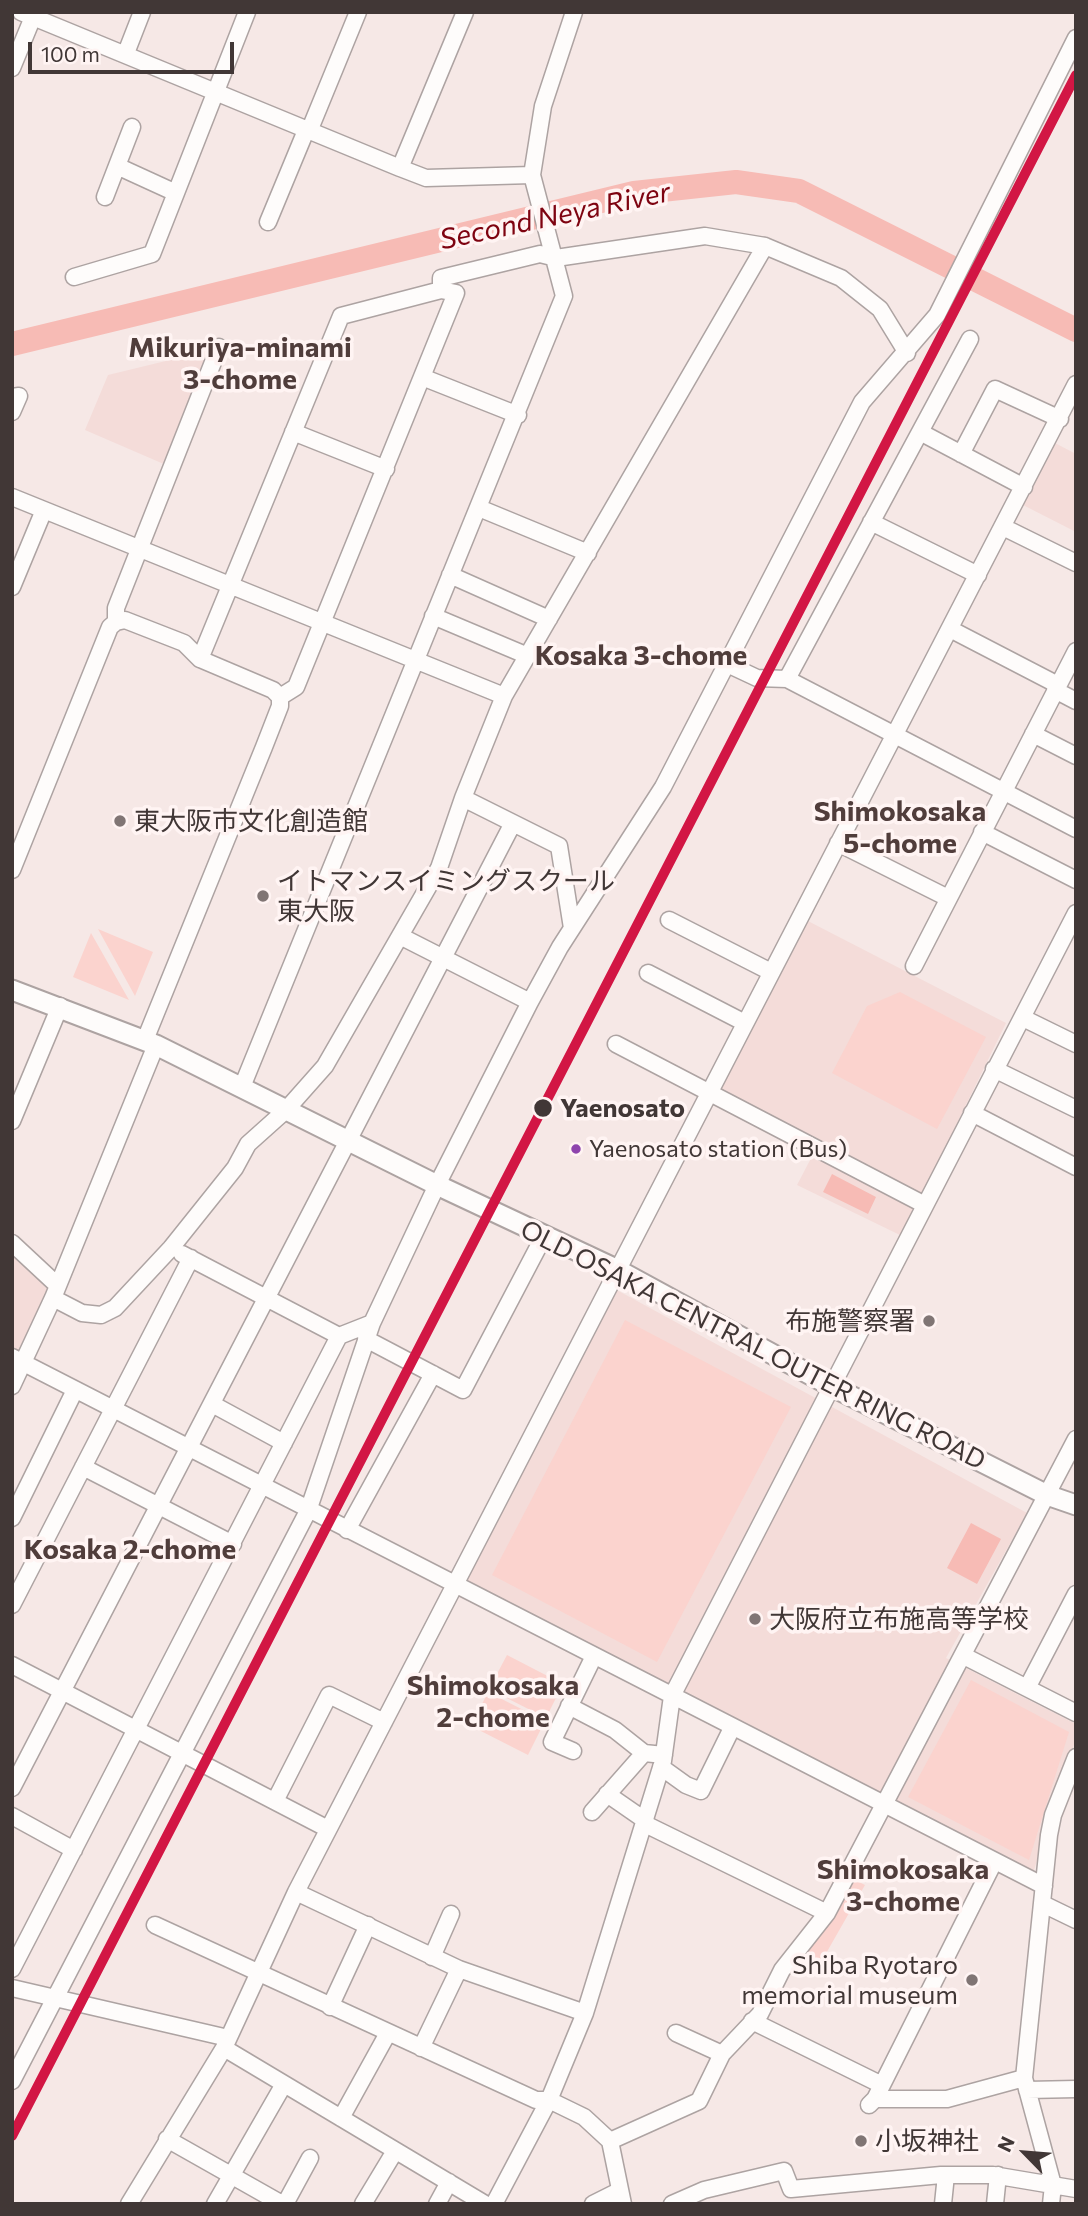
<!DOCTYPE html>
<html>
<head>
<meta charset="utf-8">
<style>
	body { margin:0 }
	#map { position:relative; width:1088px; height:2216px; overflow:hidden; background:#f6e8e6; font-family:Commissioner,sans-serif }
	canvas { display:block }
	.frame { position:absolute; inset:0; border:14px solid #413736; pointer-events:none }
	.north { position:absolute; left:990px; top:2118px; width:70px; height:70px; -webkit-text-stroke:5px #fff4f3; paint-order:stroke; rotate:295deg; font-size:19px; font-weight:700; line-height:28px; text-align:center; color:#413736 }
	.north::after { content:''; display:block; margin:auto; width:24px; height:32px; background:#413736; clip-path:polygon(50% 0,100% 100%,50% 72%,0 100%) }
	.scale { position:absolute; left:28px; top:42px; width:206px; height:32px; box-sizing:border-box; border:4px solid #413736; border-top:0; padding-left:9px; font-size:21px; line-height:24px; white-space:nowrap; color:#413736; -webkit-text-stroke:5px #fff4f3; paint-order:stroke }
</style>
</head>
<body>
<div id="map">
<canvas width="1088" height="2216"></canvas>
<div class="frame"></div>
<div class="north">N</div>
<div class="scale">100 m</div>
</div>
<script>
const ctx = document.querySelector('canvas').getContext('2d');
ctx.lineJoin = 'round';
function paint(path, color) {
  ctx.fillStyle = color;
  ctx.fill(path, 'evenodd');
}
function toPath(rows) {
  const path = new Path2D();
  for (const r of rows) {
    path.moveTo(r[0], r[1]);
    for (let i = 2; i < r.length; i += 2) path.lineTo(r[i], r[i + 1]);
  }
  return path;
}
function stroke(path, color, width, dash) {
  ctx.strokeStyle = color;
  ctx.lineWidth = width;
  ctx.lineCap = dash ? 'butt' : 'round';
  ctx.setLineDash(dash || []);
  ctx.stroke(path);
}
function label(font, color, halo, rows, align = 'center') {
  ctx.font = font + ' Commissioner,"Noto Sans JP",sans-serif';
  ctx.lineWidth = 7;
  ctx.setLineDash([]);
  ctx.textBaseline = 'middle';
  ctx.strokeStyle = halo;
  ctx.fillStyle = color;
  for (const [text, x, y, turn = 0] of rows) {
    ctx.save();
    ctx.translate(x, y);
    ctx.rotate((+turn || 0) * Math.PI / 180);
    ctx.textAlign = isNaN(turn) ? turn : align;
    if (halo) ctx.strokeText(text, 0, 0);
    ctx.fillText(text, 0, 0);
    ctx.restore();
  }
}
const built = toPath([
	[211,350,166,465,85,430,108,375],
	[1055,443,1076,454,1076,532,1023,505],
	[806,920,1006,1023,902,1236,797,1185,820,1141,719,1089],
	[12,1255,50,1286,20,1352,12,1349],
	[615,1289,1027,1513,946,1658,1076,1724,1076,1738,1033,1873,465,1580]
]);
const green = toPath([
	[98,929,153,952,135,996],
	[91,933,129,1000,73,977],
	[900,992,986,1037,937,1129,832,1073,867,1006],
	[625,1320,791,1407,657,1662,492,1575],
	[507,1655,563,1684,546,1718,489,1689],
	[971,1680,1069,1732,1029,1860,908,1797],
	[488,1692,545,1721,528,1755,471,1726],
	[853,1879,865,1885,816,1971,801,1955]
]);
const water = toPath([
	[832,1174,876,1197,868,1214,823,1192],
	[971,1523,1001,1539,977,1584,947,1568]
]);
const river = toPath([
	[12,344,634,193,736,182,799,191,1076,330]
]);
const minor = toPath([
	[21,12,400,168,465,12],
	[126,53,142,12],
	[12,68,35,12],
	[310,129,358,12],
	[117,166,176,193],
	[400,168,426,178,532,175],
	[105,197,132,127],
	[268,222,307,128],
	[74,277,152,254,247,12],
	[422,377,518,415],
	[12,397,19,396,12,412],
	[293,432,386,469],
	[920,432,1024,487],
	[961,454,995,389,1060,419],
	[12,497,504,696],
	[479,508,588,553],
	[871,522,978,575],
	[1003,527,1076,563],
	[450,575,549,619],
	[12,587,44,510],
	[433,616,528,656],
	[116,622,116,608,219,347],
	[950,629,1058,685],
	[200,659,341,316,441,290,441,278,540,254,556,258,705,236,765,246,841,278,880,309,907,353],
	[725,663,757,678,787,679,1076,829],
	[787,679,970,339],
	[1055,690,1076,701],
	[280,697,296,687,456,293,441,290],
	[1033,734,1076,756],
	[463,798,559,846,572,928],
	[982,832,1076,880],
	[838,843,948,898],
	[12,870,110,627,116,622,125,620,184,643,200,659,273,690,280,697],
	[669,920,771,972],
	[402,937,530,1002],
	[914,966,1076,651],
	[648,973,745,1023],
	[1023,1018,1076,1044],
	[145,1040,264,747,280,706,280,697],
	[616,1044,925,1205],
	[994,1069,1076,1109],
	[242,1087,564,296,532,175,543,106,574,12],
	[972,1113,1076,1167],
	[12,1121,60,1006],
	[12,1243,56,1284],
	[182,1254,339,1336],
	[53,1298,82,1313,101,1315,115,1308,171,1248,235,1168,248,1144,286,1110,325,1066,439,868,463,798,504,696,765,246],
	[366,1339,463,1390,544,1236],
	[12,1357,1044,1886],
	[12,1386,53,1298,156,1045],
	[212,1404,284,1443],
	[83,1467,233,1544],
	[12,1518,75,1390],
	[347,1530,433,1374],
	[12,1605,191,1258],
	[964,1656,1076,1713],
	[12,1665,328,1829],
	[1027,1688,1076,1594],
	[569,1706,615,1730,644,1753,664,1755],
	[573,1751,552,1742,594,1656],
	[661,1767,686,1785,701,1791,732,1728],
	[12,1788,513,823],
	[607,1794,646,1821],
	[275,1801,329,1695,384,1722],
	[592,1812,644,1753],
	[12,1816,74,1850],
	[645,1824,827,1913],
	[296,1892,459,1969,585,2013],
	[1043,1904,1076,1920],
	[155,1925,536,2100,549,2100,584,2117,610,2141,623,2204],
	[432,1957,451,1914],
	[12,1969,339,1336,372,1323],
	[12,1988,228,2038],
	[330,2007,368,1925],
	[752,2021,882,2085],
	[676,2033,722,2054],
	[224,2048,485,2204],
	[421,2048,459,1969],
	[12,2081,308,1511,372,1323,437,1185,530,1002,560,947,663,787,862,402,937,315,1076,38],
	[1027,2090,1076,2089],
	[875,2099,994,1862],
	[869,2105,875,2099,947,2099,1024,2078],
	[341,2118,388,2033],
	[167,2139,282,2204],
	[610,2141,699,2101,722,2054,760,2014,782,1970,827,1913,1076,1439],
	[129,2204,224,2048,296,1892,1076,384],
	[215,2204,284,2084],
	[285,2204,310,2158],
	[363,2204,395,2151],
	[437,2204,449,2182],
	[494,2204,549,2100,585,2013,663,1761,672,1696,1076,913],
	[593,2204,619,2191],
	[672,2204,704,2190,784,2171,791,2189,941,2175,993,2175,1076,2189],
	[943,2204,946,2175],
	[995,2204,998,2175],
	[1051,2204,1053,2185,1024,2078,1049,1835,1053,1815,1076,1757]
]);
const major = toPath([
	[12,990,156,1045,437,1185,618,1270,831,1386,1047,1495,1076,1505]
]);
const rail1 = toPath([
	[12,2136,1076,75]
]);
const markers = [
	[120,821,7,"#807574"],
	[263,896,7,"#807574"],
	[543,1108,10,"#413736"],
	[576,1149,6,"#8e44ad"],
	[929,1321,7,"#807574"],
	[755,1619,7,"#807574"],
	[972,1980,7,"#807574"],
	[861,2141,7,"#807574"]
];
const busNames = [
	["Yaenosato station (Bus)",589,1149]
];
const poiNames = [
	["東大阪市文化創造館",134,821],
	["イトマンスイミングスクール",277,881],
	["東大阪",277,911],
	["布施警察署",915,1321,"right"],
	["大阪府立布施高等学校",769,1619],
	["Shiba Ryotaro",958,1965,"right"],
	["memorial museum",958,1995,"right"],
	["小坂神社",875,2141]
];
const stopNames = [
	["Yaenosato",560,1108]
];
const streetNames = [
	["OLD OSAKA CENTRAL OUTER RING ROAD",753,1345,27]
];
const waterNames = [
	["Second Neya River",555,216,-12]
];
const neighbourhoodNames = [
	["Mikuriya-minami",240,348],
	["3-chome",240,380],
	["Kosaka 3-chome",641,656],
	["Shimokosaka",900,812],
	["5-chome",900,844],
	["Kosaka 2-chome",130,1550],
	["Shimokosaka",493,1686],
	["2-chome",493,1718],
	["Shimokosaka",903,1870],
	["3-chome",903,1902]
];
paint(built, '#f4dcd9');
paint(green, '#fbd3ce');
paint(water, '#f7bbb5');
stroke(river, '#f7bbb5', 24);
stroke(minor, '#ada3a2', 19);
stroke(major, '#ada3a2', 23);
stroke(minor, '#fefcfb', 16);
stroke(major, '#fefcfb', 19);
stroke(rail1, '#d21644', 10);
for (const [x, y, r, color] of markers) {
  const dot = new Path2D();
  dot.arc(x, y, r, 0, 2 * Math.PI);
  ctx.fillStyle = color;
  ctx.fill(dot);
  stroke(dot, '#fff4f3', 2.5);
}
label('24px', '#413736', '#fff4f3', busNames, 'left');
label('26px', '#413736', '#fff4f3', poiNames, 'left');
label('bold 26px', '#413736', '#fff4f3', stopNames, 'left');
label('26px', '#413736', '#fff4f3', streetNames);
label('italic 28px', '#7e0310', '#fff4f3', waterNames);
label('bold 28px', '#503d3b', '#fff4f3', neighbourhoodNames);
</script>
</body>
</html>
